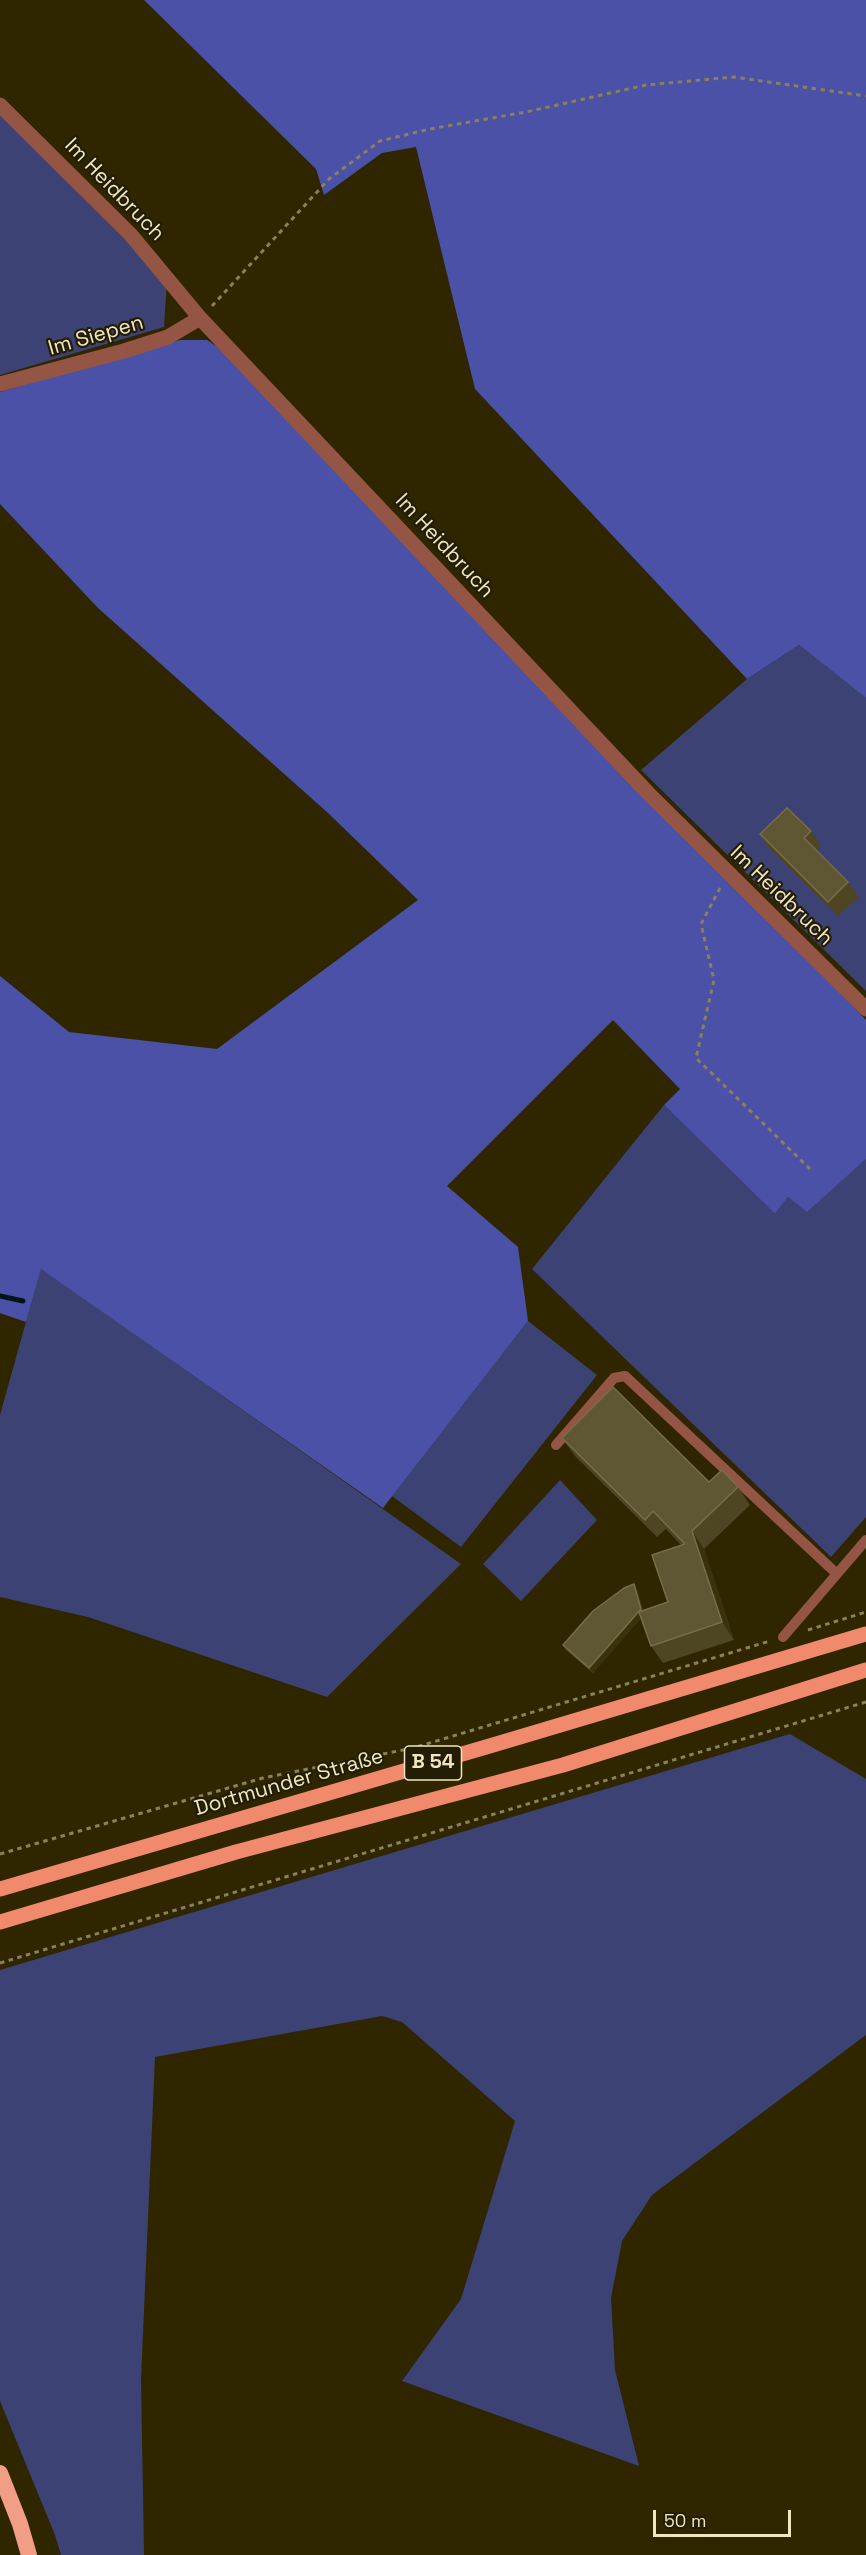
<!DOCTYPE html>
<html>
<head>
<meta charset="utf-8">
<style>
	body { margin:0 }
	#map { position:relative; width:866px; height:2555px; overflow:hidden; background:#2f2600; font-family:"Space Grotesk",sans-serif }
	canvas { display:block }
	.scale { position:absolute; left:653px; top:2510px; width:138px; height:27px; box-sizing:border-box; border:3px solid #efe7c1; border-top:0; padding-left:8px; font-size:18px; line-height:21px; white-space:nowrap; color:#efe7c1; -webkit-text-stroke:4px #231d05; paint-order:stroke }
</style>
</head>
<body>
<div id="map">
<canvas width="866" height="2555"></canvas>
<div class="scale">50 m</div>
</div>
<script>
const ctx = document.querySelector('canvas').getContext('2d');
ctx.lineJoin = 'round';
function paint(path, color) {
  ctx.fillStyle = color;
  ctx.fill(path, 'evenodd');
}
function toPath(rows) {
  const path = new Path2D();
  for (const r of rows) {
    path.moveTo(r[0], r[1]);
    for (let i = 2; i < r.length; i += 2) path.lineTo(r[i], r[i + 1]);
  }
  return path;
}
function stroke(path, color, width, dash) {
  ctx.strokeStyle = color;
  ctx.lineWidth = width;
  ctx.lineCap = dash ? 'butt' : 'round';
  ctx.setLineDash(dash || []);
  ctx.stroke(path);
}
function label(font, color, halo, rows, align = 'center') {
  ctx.font = font + ' "Space Grotesk",sans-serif';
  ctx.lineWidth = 4.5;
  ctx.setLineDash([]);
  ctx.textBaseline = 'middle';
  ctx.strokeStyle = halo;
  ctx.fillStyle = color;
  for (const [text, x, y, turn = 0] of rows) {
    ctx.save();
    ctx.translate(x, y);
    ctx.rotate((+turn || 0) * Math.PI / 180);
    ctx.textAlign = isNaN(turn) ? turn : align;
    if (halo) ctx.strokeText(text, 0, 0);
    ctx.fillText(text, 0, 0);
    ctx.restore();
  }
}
const green = toPath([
	[0,114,167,281,164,327,0,375],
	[799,645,866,698,866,991,641,770,747,679],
	[664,1105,775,1214,788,1197,807,1211,866,1159,866,1517,831,1557,532,1269],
	[41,1268,461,1564,327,1697,88,1617,0,1597,0,1415],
	[528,1321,597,1375,461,1547,392,1496],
	[560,1480,597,1520,521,1601,483,1564],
	[790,1734,866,1779,866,2035,652,2195,622,2241,611,2298,615,2370,639,2466,402,2381,461,2299,515,2121,402,2022,382,2016,155,2057,141,2379,144,2555,61,2555,55,2535,0,2401,0,1970]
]);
const forest = toPath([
	[144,0,866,0,866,698,799,645,747,679,475,389,416,147,382,153,324,195,316,169],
	[180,340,207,340,230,355,866,1020,866,1159,807,1212,788,1197,775,1214,664,1105,680,1089,613,1020,447,1186,518,1247,528,1321,383,1508,41,1269,26,1322,0,1313,0,976,69,1032,217,1049,418,900,328,813,98,608,0,504,0,392]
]);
const stream = toPath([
	[0,1296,23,1301]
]);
const path = toPath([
	[212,306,329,179,380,141,430,129,526,112,646,85,734,77,866,96],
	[720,888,701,924,714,980,696,1058,810,1169],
	[808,1630,866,1612],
	[0,1854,263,1778,413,1748,770,1641],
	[0,1963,866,1702]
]);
const service = toPath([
	[556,1445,614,1378,625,1376,837,1574],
	[783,1637,866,1540]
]);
const minor = toPath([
	[0,105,131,235,200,318,648,793,866,1009],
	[0,384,124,351,168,337,200,318]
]);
const primary = toPath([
	[0,1889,493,1745,866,1634],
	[0,1922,236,1852,563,1765,866,1670]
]);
const trunk = toPath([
	[0,2473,20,2524,29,2555]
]);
const wall = toPath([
	[811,831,821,846,817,850,848,882,859,897,838,916,770,849,760,834],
	[562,1438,709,1482,738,1487,750,1505,704,1549,734,1640,663,1663,651,1646,641,1618,593,1673,566,1650,563,1645,637,1589,643,1610,668,1602,681,1545,666,1529,657,1537,575,1456]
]);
const shadedWall = toPath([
	[692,1531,704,1549,734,1640,722,1622],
	[634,1584,637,1589,645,1614,593,1673,589,1668]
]);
const building = toPath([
	[787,808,811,831,804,838,848,882,828,902,760,834,787,808],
	[613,1387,709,1482,722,1470,738,1487,692,1531,722,1622,651,1646,639,1612,668,1602,652,1555,685,1544,653,1511,645,1520,562,1438,613,1387],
	[634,1584,641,1609,589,1668,563,1645,593,1611,624,1588,634,1584]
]);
const shields = [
	[433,1763,57]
];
const shieldNames = [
	["B 54",433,1763]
];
const streetNames = [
	["Im Heidbruch",114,190,46],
	["Im Siepen",96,336,-16],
	["Im Heidbruch",444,546,47],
	["Im Heidbruch",781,896,44],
	["Dortmunder Straße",289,1783,-16]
];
paint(green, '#3c4274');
paint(forest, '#4a51a6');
stroke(stream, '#021418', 5);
stroke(path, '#89815b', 3, [4.5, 4.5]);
stroke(service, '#945544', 10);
stroke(minor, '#945544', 15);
stroke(primary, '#f18a6d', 15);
stroke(trunk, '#f29e87', 16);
paint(wall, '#4e4622');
paint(shadedWall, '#3a320d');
paint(building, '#5f5733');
stroke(building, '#766e49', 1.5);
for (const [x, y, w] of shields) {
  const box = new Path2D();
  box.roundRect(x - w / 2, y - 17, w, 34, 4.5);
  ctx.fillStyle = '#231d05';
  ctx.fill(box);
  stroke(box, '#efe7c1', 1.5);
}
label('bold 20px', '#efe7c1', null, shieldNames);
label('21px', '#efe7c1', '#231d05', streetNames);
</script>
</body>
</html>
